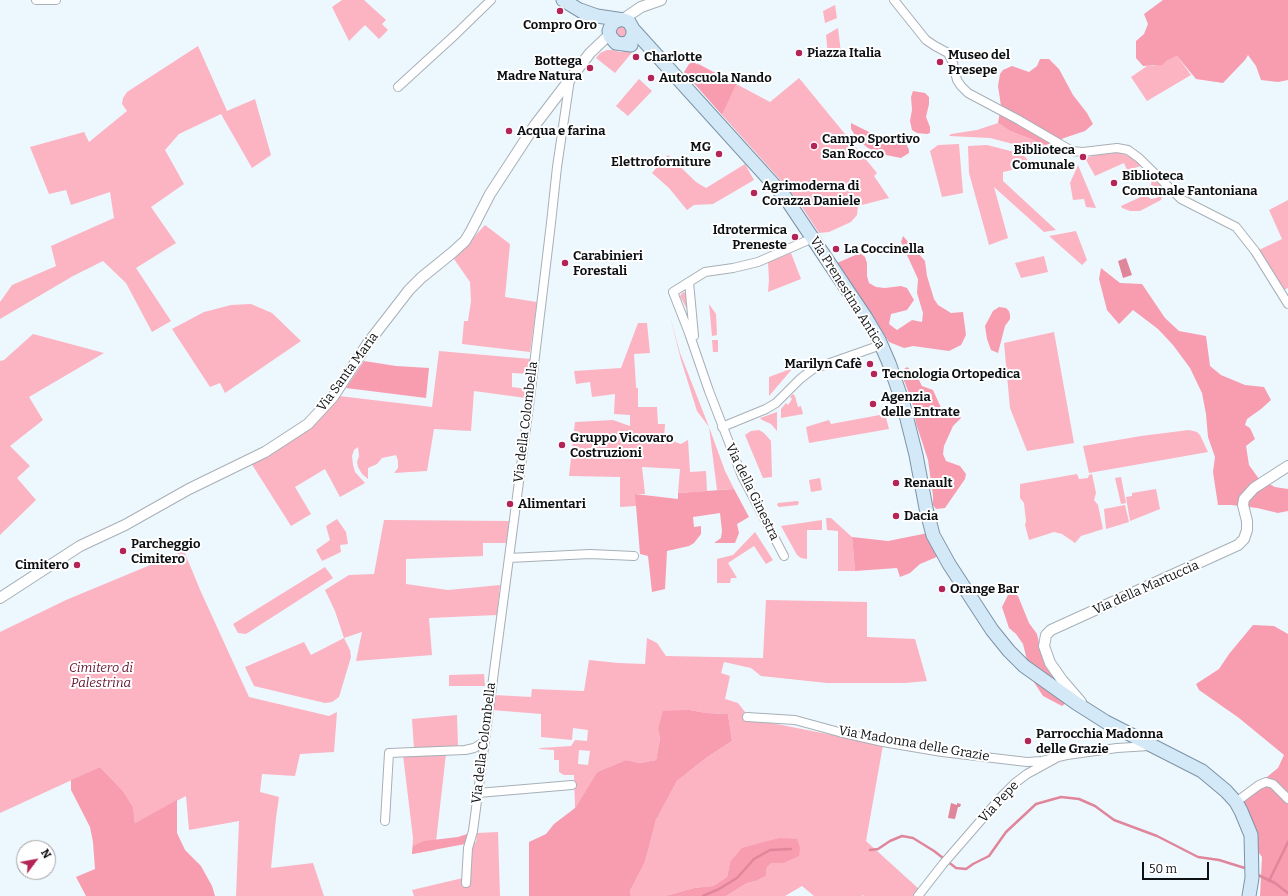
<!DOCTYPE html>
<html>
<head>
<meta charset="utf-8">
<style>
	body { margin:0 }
	#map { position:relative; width:1288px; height:896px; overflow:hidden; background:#edf7fe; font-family:Bitter,serif }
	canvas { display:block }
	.north { position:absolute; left:16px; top:840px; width:40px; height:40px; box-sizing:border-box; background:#fff; border:1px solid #9fa0a1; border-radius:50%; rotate:58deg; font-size:11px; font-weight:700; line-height:16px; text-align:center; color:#0e1114 }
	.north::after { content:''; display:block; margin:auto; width:14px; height:18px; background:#b42557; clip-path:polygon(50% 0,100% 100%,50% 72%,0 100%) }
	.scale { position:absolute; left:1142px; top:862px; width:67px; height:18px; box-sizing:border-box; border:2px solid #0e1114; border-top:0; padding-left:5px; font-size:12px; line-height:14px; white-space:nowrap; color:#0e1114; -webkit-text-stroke:3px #fff; paint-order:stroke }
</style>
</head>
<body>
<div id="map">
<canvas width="1288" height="896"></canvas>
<div class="north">N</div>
<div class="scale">50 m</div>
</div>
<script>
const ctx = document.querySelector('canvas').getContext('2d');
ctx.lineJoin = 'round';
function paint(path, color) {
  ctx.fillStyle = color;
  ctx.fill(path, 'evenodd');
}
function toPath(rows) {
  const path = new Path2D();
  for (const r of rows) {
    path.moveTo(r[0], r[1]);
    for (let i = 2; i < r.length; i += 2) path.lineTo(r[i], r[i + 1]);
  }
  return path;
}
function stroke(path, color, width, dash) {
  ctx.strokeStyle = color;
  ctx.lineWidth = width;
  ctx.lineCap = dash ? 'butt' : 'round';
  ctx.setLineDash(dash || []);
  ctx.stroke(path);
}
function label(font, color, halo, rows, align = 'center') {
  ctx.font = font + ' Bitter,serif';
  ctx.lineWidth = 4;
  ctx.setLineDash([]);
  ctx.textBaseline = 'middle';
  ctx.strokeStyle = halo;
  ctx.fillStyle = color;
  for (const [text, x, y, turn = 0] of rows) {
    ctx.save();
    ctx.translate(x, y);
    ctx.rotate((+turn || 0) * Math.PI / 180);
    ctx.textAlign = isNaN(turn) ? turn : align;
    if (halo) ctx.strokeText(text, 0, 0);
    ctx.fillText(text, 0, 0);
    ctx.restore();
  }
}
const green = toPath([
	[342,0,364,0,386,20,382,24,388,30,379,39,365,25,349,41,332,7],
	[835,5,837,18,825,23,823,11],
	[620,25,626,26,628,36,622,39,615,36,616,27],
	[838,28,841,53,828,54,826,35],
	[198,46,227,111,255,99,271,155,252,168,221,114,179,134,165,150,184,184,151,207,176,243,136,268,171,321,152,332,126,283,103,261,73,276,0,319,0,302,12,285,56,266,51,246,114,218,110,192,71,205,66,190,49,194,30,147,84,132,89,142,127,111,122,104,123,98,127,92],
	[607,50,613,50,620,52,634,50,615,73,596,58,600,53],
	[1177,56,1191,75,1147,101,1131,77,1147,66,1154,66],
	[697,63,770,102,799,78,877,173,874,176,889,198,858,206,857,215,851,222,829,232,819,233,798,201,784,184,722,115,727,103],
	[639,79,652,91,628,116,616,106],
	[998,123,1010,131,1046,145,1052,145,1069,154,1055,155,990,138,949,136,951,134,977,130],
	[959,144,963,193,942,197,930,151,938,145],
	[987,145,1022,154,1027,159,1028,161,1017,164,1016,169,1003,172,1003,181,1056,230,1044,232,994,187,1008,238,989,245,969,173,968,146],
	[1104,153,1121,153,1133,158,1141,166,1127,170,1124,163,1095,176,1085,158],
	[668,155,696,182,706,188,745,164,754,180,713,204,694,205,687,210,669,188,652,173],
	[1078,165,1096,208,1086,207,1084,199,1073,200,1070,183],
	[1152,177,1165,190,1167,197,1162,196,1161,200,1140,211,1130,211,1122,208,1121,206,1145,195,1151,199,1157,198,1159,191,1157,187,1151,185],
	[1288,200,1288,288,1284,290,1259,250,1282,239,1269,210],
	[485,225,510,244,505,297,537,302,530,352,462,344,464,321,468,321,471,301,470,282,454,259],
	[1076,231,1087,260,1082,265,1049,236],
	[791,253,801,279,768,292,769,280,768,262],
	[1044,256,1048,272,1021,278,1015,263],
	[683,292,687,294,688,311,680,296],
	[251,304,272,313,301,341,225,393,220,383,210,387,172,329,204,312,231,305],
	[709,304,716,314,717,335,712,336],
	[670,316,680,353,709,427,725,471,734,489,717,490,709,427,697,411,681,360],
	[638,323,647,323,650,353,634,354,636,386,636,388,638,388,638,407,657,407,658,424,665,424,664,438,681,444,688,440,690,472,706,471,707,491,678,493,680,469,642,467,645,494,636,494,636,506,620,507,620,477,569,476,575,422,613,420,630,426,630,415,614,414,615,394,592,397,590,382,576,384,574,371,621,368],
	[1054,332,1074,443,1027,451,1010,408,1004,343],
	[33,334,104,353,29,397,43,420,10,446,30,466,17,478,36,500,0,535,0,361,4,360],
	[712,340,718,340,718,352,713,352],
	[439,351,531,359,529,374,512,373,512,387,527,389,526,398,474,391,471,431,434,429,427,471,394,473,398,468,398,461,396,455,382,458,377,464,368,468,368,479,362,474,358,467,357,462,359,456,358,447,354,450,352,456,353,465,355,472,365,483,340,497,325,469,295,487,311,514,291,526,251,463,273,452,308,430,339,396,432,407],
	[793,368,769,396,769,377],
	[793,394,795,396,798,407,801,406,803,414,781,418,781,409,786,403,788,405,792,399,790,397],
	[777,412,777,431,771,424,762,420,760,418],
	[885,414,889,429,809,443,806,427,829,420,831,424],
	[759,430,764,433,771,441,772,477,763,478,745,435,751,431],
	[1189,430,1197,432,1200,435,1208,452,1089,473,1083,446,1141,436],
	[1077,474,1079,479,1088,478,1089,475,1092,474,1096,493,1094,500,1098,505,1103,529,1081,536,1075,543,1062,534,1054,532,1029,540,1025,525,1026,521,1024,503,1020,498,1020,484],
	[1121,477,1126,503,1121,504,1115,478],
	[820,478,822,490,811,492,809,480],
	[1156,489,1160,509,1130,521,1126,497,1132,496,1132,493],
	[797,501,799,502,798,505,779,507,777,505,778,503],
	[1125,505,1129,522,1106,529,1104,509],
	[826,518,831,518,852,537,855,571,838,571,838,531,827,530],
	[337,519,346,532,348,544,340,545,341,552,322,561,316,550,330,540,326,526],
	[384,520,509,521,507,543,483,543,483,556,406,559,406,584,448,590,500,585,497,615,429,618,432,655,356,661,362,632,344,638,350,650,351,657,339,697,332,702,325,703,254,686,245,667,304,642,311,655,344,638,335,611,325,590,349,575,374,574],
	[822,520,822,530,807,530,807,559,801,558,797,555,781,526],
	[755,532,773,560,766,564,754,546,728,563,737,578,731,578,730,583,717,583,717,559,733,555],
	[184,551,201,592,249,697,329,716,337,712,334,752,300,754,295,776,262,774,260,792,279,797,276,818,271,868,313,863,324,896,236,896,239,821,189,830,186,796,135,823,133,807,123,791,100,767,0,813,0,632,66,600],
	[325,567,333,578,246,634,238,633,233,624],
	[766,600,867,602,867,637,915,639,927,681,905,683,827,683,761,676,751,668,724,662,721,673,730,676,725,699,738,703,745,712,746,718,883,745,866,841,919,889,915,896,864,896,863,895,862,896,814,896,802,886,785,896,726,896,747,883,756,881,766,876,767,867,771,862,783,863,779,838,767,842,730,862,727,877,713,886,694,888,665,896,631,896,630,891,645,862,656,820,677,781,706,758,732,741,728,714,706,713,690,710,658,729,660,739,656,760,640,763,626,760,597,772,575,808,574,775,564,775,559,772,559,760,554,760,554,750,538,749,541,748,571,746,575,740,587,741,588,730,573,728,572,740,541,737,541,714,492,710,494,695,531,697,532,689,584,691,589,660,618,663,645,664,647,638,657,643,666,656,763,658],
	[579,750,590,751,588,765,578,764],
	[484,674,485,686,449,686,449,675],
	[457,715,458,746,414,749,412,719],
	[446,754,435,850,412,854,413,838,403,755],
	[498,832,500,896,414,896,412,890,463,878,465,844,476,842,477,833]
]);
const forest = toPath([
	[1163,0,1288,0,1288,80,1278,82,1261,80,1256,66,1248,55,1245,60,1223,83,1196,79,1177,56,1166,61,1162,65,1143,66,1136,58,1136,41,1144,34,1148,24,1144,14],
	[1040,59,1049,59,1059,69,1073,95,1087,113,1093,124,1085,131,1067,137,1046,145,1010,131,998,123,1001,106,998,86,1000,74,1003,70,1012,66,1029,72,1037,66],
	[693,62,736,84,722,115,684,72,689,64],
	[913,91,925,93,929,97,929,104,926,117,930,127,930,133,927,134,917,133,912,130,910,121,912,110,911,97],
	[851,123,873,134,906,143,909,150,909,153,901,158,881,154,868,148,858,140,851,129],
	[903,236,925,261,927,276,934,299,938,305,951,313,963,312,966,335,961,345,949,351,913,346,904,348,889,342,837,263,860,253,865,257,867,263,867,276,869,283,876,287,885,288,901,286,907,288,914,300,907,310,891,314,889,324,897,330,912,320,922,322,923,313,917,293,918,279,901,242],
	[1101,268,1120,283,1142,284,1165,318,1179,331,1206,336,1210,366,1221,375,1245,385,1264,387,1271,400,1261,409,1247,419,1245,425,1250,428,1255,439,1246,446,1249,465,1259,479,1275,487,1288,489,1288,511,1278,513,1257,508,1231,505,1218,505,1213,472,1215,457,1208,437,1206,414,1202,393,1190,368,1173,345,1158,329,1133,310,1119,324,1107,310,1099,279],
	[999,307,1006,308,1009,311,1010,315,1010,319,1005,326,998,353,991,350,987,339,985,326,993,311],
	[364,361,396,366,429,368,426,398,346,388],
	[907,367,916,374,922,386,933,390,942,410,957,412,961,418,953,426,944,446,943,454,946,461,960,466,966,474,965,479,945,508,936,509,933,505,933,496,928,460,916,423,912,401,903,378,903,370],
	[734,489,749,517,737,524,739,533,735,543,714,543,721,538,722,531,720,513,693,517,694,527,701,526,701,534,694,543,689,546,667,551,665,589,652,592,648,556,640,554,635,494,678,499,678,493],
	[928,533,939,556,920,564,910,573,900,577,897,568,855,571,852,537,888,541],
	[1013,592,1018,596,1029,623,1037,634,1043,660,1052,674,1062,685,1066,703,1062,706,1043,696,1028,673,1027,660,1023,644,1016,634,1009,628,1002,607,1008,595],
	[1253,625,1274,626,1288,634,1288,896,1260,896,1262,857,1252,844,1236,802,1278,768,1284,755,1239,718,1199,690,1196,684,1219,669,1229,654],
	[690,710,706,713,728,714,732,741,706,758,677,781,656,820,645,862,630,891,631,896,529,896,529,842,546,834,554,824,575,808,597,772,626,760,640,763,656,760,660,739,658,729,663,711],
	[100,767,123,791,133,807,135,823,177,800,177,833,185,850,201,866,212,886,215,896,86,896,76,877,95,869,93,842,90,827,71,790,71,780],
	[467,834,469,837,465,844,412,854,413,846,424,841,458,837],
	[779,838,797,839,800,848,799,856,783,863,771,863,767,867,766,876,756,881,747,883,726,896,665,896,694,888,713,886,727,877,730,862,742,848]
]);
const water = toPath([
	[1126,258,1132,275,1123,278,1118,261],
	[951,803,957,805,957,803,961,804,960,807,958,807,955,819,948,818]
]);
const stream = toPath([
	[870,850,878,849,890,841,902,836,913,838,934,851,956,868,966,869,973,864,989,856,1006,832,1036,804,1061,797,1079,799,1095,806,1114,820,1157,836,1198,857,1219,860,1248,869],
	[1256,874,1275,883,1288,893],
	[1269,881,1288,842],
	[703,896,719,889,737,878,754,859,770,850,791,849]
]);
const minor = toPath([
	[36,0,56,0],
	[894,0,926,40,935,46,948,53,953,63,957,80,961,86,968,93,1017,119,1072,151,1083,152,1117,148,1128,150,1139,158,1181,199,1236,227,1255,251,1288,304],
	[398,87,456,34,491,0],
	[689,282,694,336],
	[722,427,766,409,776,403,800,379,813,369,881,345],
	[784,556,742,476,709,391,689,333,673,292,705,272,733,268,758,262,813,238],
	[509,558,590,554,634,556],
	[747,717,795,720,839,732,883,742,942,752,1027,762,1042,761,1058,757],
	[478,793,572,785],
	[1236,802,1259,785,1266,782,1273,784,1288,799],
	[385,821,389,753,465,750,474,748,484,742],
	[466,883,468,848,473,831,530,398,551,223,557,167,570,79],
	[918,896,943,864,1002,796,1015,783,1027,774,1058,757,1067,755,1117,748,1149,746]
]);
const tertiary = toPath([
	[622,20,641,7,661,0],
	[0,598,80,546,125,525,189,489,265,452,308,424,333,397,368,343,409,290,421,278,453,252,465,241,471,231,490,194,535,125,590,53,610,34],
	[1081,702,1062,680,1050,663,1044,646,1046,635,1051,630,1238,545,1244,539,1247,530,1247,521,1243,505,1244,499,1254,488,1288,466]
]);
const primary = toPath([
	[563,0,586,14],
	[580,10,597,16,624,20,629,22,633,29,633,35,630,41,624,44],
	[619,20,614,22,611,26,609,31,610,36,616,43,631,45],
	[633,29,785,197,866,318,879,340,889,363,903,403,916,455,926,508,933,535,949,564,992,630,1009,651,1024,666,1076,703,1106,722,1202,771,1226,791,1236,802,1241,811,1251,835,1252,878,1249,896]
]);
const markers = [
	[560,11,4,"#b42557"],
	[799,53,4,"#b42557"],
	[636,57,4,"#b42557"],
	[940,62,4,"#b42557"],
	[590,68,4,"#b42557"],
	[651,78,4,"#b42557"],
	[509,131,4,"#b42557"],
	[814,146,4,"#b42557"],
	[719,154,4,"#b42557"],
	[1083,157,4,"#b42557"],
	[1114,183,4,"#b42557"],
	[754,193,4,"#b42557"],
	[795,237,4,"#b42557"],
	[836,249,4,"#b42557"],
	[565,263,4,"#b42557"],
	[870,364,4,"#b42557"],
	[874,374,4,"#b42557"],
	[873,404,4,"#b42557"],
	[562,445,4,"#b42557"],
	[896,483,4,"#b42557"],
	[510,504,4,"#b42557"],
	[896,516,4,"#b42557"],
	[123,551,4,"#b42557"],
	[77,565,4,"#b42557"],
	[942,589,4,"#b42557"],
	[1028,741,4,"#b42557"]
];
const poiNames = [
	["Compro Oro",560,25,"center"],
	["Piazza Italia",807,53],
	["Museo del",948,55],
	["Presepe",948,70],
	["Charlotte",644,57],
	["Bottega",582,61,"right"],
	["Madre Natura",582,76,"right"],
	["Autoscuola Nando",659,78],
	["Acqua e farina",517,131],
	["Campo Sportivo",822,139],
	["San Rocco",822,154],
	["MG",711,147,"right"],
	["Elettroforniture",711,162,"right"],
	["Biblioteca",1075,150,"right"],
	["Comunale",1075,165,"right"],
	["Biblioteca",1122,176],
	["Comunale Fantoniana",1122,191],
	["Agrimoderna di",762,186],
	["Corazza Daniele",762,201],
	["Idrotermica",787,230,"right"],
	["Preneste",787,245,"right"],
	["La Coccinella",844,249],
	["Carabinieri",573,256],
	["Forestali",573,271],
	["Marilyn Cafè",862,364,"right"],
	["Tecnologia Ortopedica",882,374],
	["Agenzia",881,397],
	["delle Entrate",881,412],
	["Gruppo Vicovaro",570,438],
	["Costruzioni",570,453],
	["Renault",904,483],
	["Alimentari",518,504],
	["Dacia",904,516],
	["Parcheggio",131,544],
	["Cimitero",131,559],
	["Cimitero",69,565,"right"],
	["Orange Bar",950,589],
	["Parrocchia Madonna",1036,734],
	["delle Grazie",1036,749]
];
const streetNames = [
	["Via Prenestina Antica",847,293,58],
	["Via Santa Maria",348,372,-54],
	["Via della Colombella",526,422,-83],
	["Via della Ginestra",752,492,64],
	["Via della Martuccia",1146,588,-24],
	["Via della Colombella",484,743,-83],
	["Via Madonna delle Grazie",914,744,10],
	["Via Pepe",999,802,-47]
];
const parkNames = [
	["Cimitero di",101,668],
	["Palestrina",101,683]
];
paint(green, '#fcb3c2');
paint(forest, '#f89cb0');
paint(water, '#e0869b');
stroke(stream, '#e0869b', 2.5);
stroke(minor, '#a7b0b7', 10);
stroke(tertiary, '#a7b0b7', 12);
stroke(primary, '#7c94a6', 15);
stroke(minor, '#fff', 8);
stroke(tertiary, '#fff', 10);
stroke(primary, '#d4e9f8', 13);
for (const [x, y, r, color] of markers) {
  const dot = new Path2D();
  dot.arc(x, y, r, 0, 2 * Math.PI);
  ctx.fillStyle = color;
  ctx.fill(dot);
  stroke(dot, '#fff', 1.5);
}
label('bold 13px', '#0e1114', '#fff', poiNames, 'left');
label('13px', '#0e1114', '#fff', streetNames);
label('italic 13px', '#651530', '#fff', parkNames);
</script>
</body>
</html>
